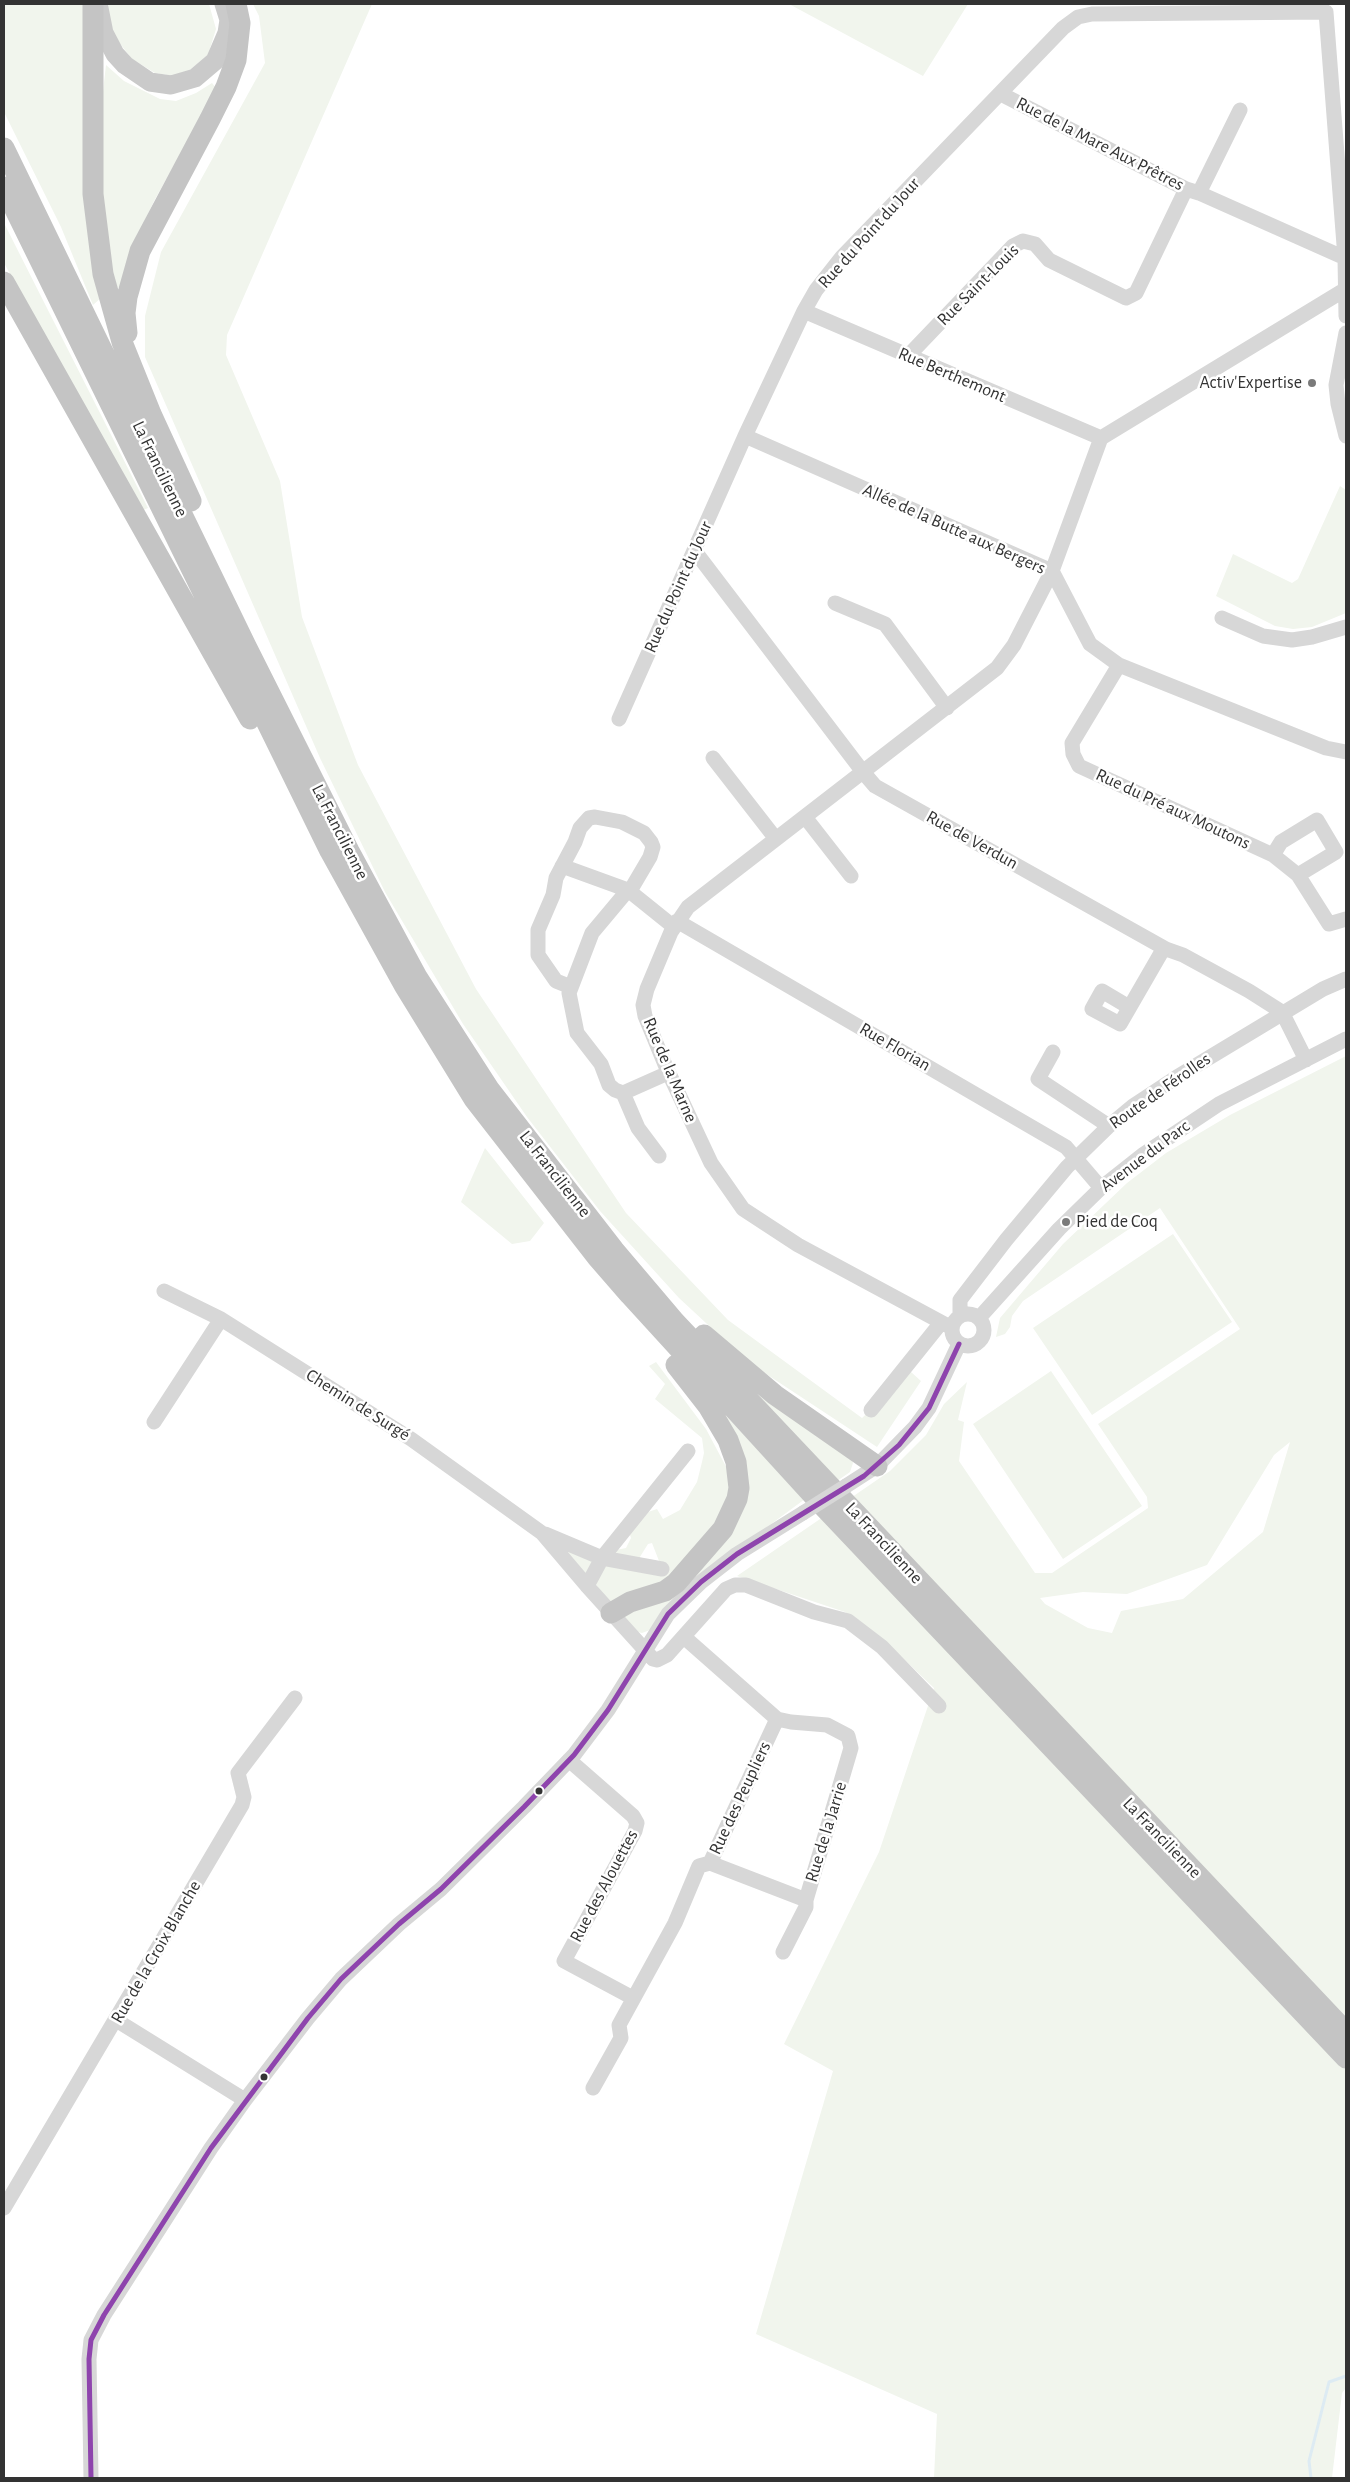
<!DOCTYPE html>
<html>
<head>
<meta charset="utf-8">
<style>
	body { margin:0 }
	#map { position:relative; width:1350px; height:2482px; overflow:hidden; background:#fff; font-family:"Alegreya Sans",sans-serif }
	canvas { display:block }
	.frame { position:absolute; inset:0; border:5px solid #333; pointer-events:none }
</style>
</head>
<body>
<div id="map">
<canvas width="1350" height="2482"></canvas>
<div class="frame"></div>
</div>
<script>
const ctx = document.querySelector('canvas').getContext('2d');
ctx.lineJoin = 'round';
function paint(path, color) {
  ctx.fillStyle = color;
  ctx.fill(path, 'evenodd');
}
function toPath(rows) {
  const path = new Path2D();
  for (const r of rows) {
    if (r.length === 3) {
      path.moveTo(r[0] + r[2], r[1]);
      path.arc(r[0], r[1], r[2], 0, 2 * Math.PI);
      continue;
    }
    path.moveTo(r[0], r[1]);
    for (let i = 2; i < r.length; i += 2) path.lineTo(r[i], r[i + 1]);
  }
  return path;
}
function stroke(path, color, width, dash) {
  ctx.strokeStyle = color;
  ctx.lineWidth = width;
  ctx.lineCap = dash ? 'butt' : 'round';
  ctx.setLineDash(dash || []);
  ctx.stroke(path);
}
function label(font, color, halo, rows, align = 'center') {
  ctx.font = font + ' "Alegreya Sans",sans-serif';
  ctx.lineWidth = 5;
  ctx.setLineDash([]);
  ctx.textBaseline = 'middle';
  ctx.strokeStyle = halo;
  ctx.fillStyle = color;
  for (const [text, x, y, turn = 0] of rows) {
    ctx.save();
    ctx.translate(x, y);
    ctx.rotate((+turn || 0) * Math.PI / 180);
    ctx.textAlign = isNaN(turn) ? turn : align;
    if (halo) ctx.strokeText(text, 0, 0);
    ctx.fillText(text, 0, 0);
    ctx.restore();
  }
}
const green = toPath([
	[4,4,85,4,102,297,93,305,61,227,4,112],
	[107,4,209,4,216,29,208,55,181,77,155,73,132,59,114,36],
	[253,4,372,4,227,335,226,355,280,481,302,617,358,765,476,989,626,1213,728,1320,862,1418,911,1372,921,1381,877,1447,748,1362,679,1298,600,1211,527,1117,463,1024,385,892,320,758,145,357,145,316,161,252,265,63,259,16],
	[789,4,968,4,923,76],
	[106,65,124,81,160,99,176,101,196,93,212,83,217,89,154,201,131,250,123,286,114,289,103,221,100,118],
	[4,223,148,508,141,511,4,263],
	[1340,486,1346,490,1346,613,1312,627,1293,629,1275,626,1216,596,1233,554,1292,583,1298,579],
	[1346,1056,1346,2388,1342,2393,1332,2478,934,2478,937,2414,756,2334,833,2071,784,2044,879,1852,934,1688,884,1640,845,1612,737,1576,890,1471,926,1435,944,1404,967,1382,958,1420,964,1422,959,1461,1035,1573,1052,1573,1148,1508,1147,1497,1098,1424,1240,1329,1160,1208,1023,1301,1012,1316,1010,1327,1005,1334,996,1337,1000,1318,1063,1244,1127,1183,1166,1153,1230,1115],
	[1290,1442,1263,1532,1183,1599,1121,1611,1112,1633,1088,1628,1045,1604,1040,1598,1083,1592,1127,1594,1207,1565,1274,1455],
	[485,1148,544,1223,530,1241,512,1244,461,1202],
	[1173,1234,1232,1322,1092,1415,1033,1328],
	[723,1357,850,1455,853,1463,850,1472,837,1481],
	[656,1362,706,1429,731,1476,730,1507,674,1577,610,1603,603,1597,596,1584,605,1566,659,1561,652,1543,648,1544,638,1560,614,1555,616,1550,626,1548,631,1538,629,1532,645,1513,657,1509,663,1519,680,1510,697,1482,702,1462,704,1453,702,1438,655,1399,665,1384,649,1366],
	[1051,1371,1142,1506,1063,1559,973,1424],
	[710,1399,805,1499,763,1530,650,1630,642,1633,634,1631,625,1622,625,1610,645,1600,739,1505],
	[560,1548,588,1558,593,1563,585,1576]
]);
const stream = toPath([
	[1311,2478,1309,2461,1329,2382,1346,2376]
]);
const minor = toPath([
	[1326,12,1345,258,1346,316],
	[1001,94,1186,189,1199,193,1345,258],
	[1199,193,1240,110],
	[804,311,1101,438],
	[1346,333,1336,385,1338,404,1346,436],
	[908,356,1013,246,1023,241,1035,244,1049,260,1126,298,1136,293,1186,189],
	[745,436,1052,571,1090,644,1119,665,1326,748,1346,752],
	[694,550,863,772,875,786,1166,949,1183,955,1249,991,1282,1012,1306,1060],
	[835,603,885,624,947,708],
	[1222,618,1263,636,1292,640,1312,637,1346,627],
	[1119,665,1072,743,1073,754,1079,766,1273,855,1298,875,1329,924,1346,919],
	[619,719,745,436,804,311,816,290,842,257,1063,28,1078,17,1092,14,1326,12],
	[713,758,776,839],
	[805,817,851,876],
	[1273,855,1281,842,1317,820,1336,852,1298,875],
	[562,866,628,890,674,927],
	[628,890,592,933,569,993,577,1033,601,1064,609,1085,615,1090,623,1093,668,1073],
	[677,921,1066,1147,1101,1188],
	[571,987,556,981,538,955,538,930,553,895,556,878,575,842,580,828,589,818,595,817,622,822,644,833,651,842,653,847,650,857,630,891],
	[1129,1007,1102,991,1092,1009,1120,1024,1161,953,1166,949],
	[1053,1052,1038,1079,1109,1126],
	[623,1093,638,1128,659,1156],
	[164,1291,221,1319,411,1439,542,1533,587,1586,653,1659,657,1660,667,1655,726,1589,735,1585,746,1585,814,1612,848,1621,882,1647,939,1706],
	[968,1330,16],
	[960,1316,960,1300,1006,1240,1067,1167,1109,1126,1133,1106,1177,1077,1323,989,1346,979],
	[979,1318,1059,1229,1101,1188,1144,1154,1219,1104,1346,1039],
	[952,1328,798,1245,743,1209,711,1163,666,1067,645,1016,643,1005,647,989,671,932,688,907,997,668,1014,645,1052,571,1101,438,1346,289],
	[871,1410,940,1324],
	[154,1422,221,1319],
	[846,1486,877,1466,915,1427,929,1408,959,1344],
	[545,1534,602,1558,662,1569],
	[587,1586,602,1558,688,1451],
	[684,1637,777,1719,791,1722,827,1725,848,1736,851,1748,806,1900,710,1863],
	[569,1760,633,1816,637,1823,635,1831,564,1961,633,1998],
	[783,1952,806,1907,806,1900],
	[116,2020,245,2100],
	[593,2088,621,2038,619,2025,675,1923,699,1866,710,1863,777,1719],
	[4,2208,242,1805,244,1797,238,1773,295,1698],
	[91,2478,89,2359,91,2340,104,2315,211,2148,245,2100,308,2018,341,1979,399,1924,441,1889,524,1807,574,1755,608,1710,668,1614,701,1582,737,1554,803,1513]
]);
const major = toPath([
	[99,8,104,33,115,54,125,65,150,82,171,85,195,78,215,61,227,33,229,20,224,4]
]);
const highway = toPath([
	[93,4,93,194,103,274,122,342,151,414,191,501],
	[4,148,246,646,349,851,417,977,489,1089,614,1250,675,1322,1346,2032],
	[4,187,330,851,404,985,474,1099,597,1257,630,1295,820,1503,1346,2058],
	[4,282,250,719],
	[127,333,125,313,127,297,140,251,210,119,226,87,236,60,240,23,236,4],
	[704,1335,775,1395,877,1466],
	[611,1613,630,1602,665,1591,676,1583,723,1529,737,1499,739,1488,736,1462,728,1440,708,1406,676,1365]
]);
const minorBridge = toPath([
	[803,1513,846,1486]
]);
const bus1 = toPath([
	[91,2478,89,2359,91,2340,104,2315,211,2148,308,2018,341,1979,399,1924,441,1889,524,1807,574,1755,608,1710,668,1614,701,1582,737,1554,864,1476,899,1445,929,1408,959,1344]
]);
const markers = [
	[1312,383,5,"#7a7a7a"],
	[1066,1222,5,"#7a7a7a"],
	[539,1791,4.5,"#333"],
	[264,2077,4.5,"#333"]
];
const streetNames = [
	["Rue de la Mare Aux Prêtres",1100,144,27],
	["Rue du Point du Jour",869,233,-48],
	["Rue Saint-Louis",978,285,-45],
	["Rue Berthemont",952,375,23],
	["La Francilienne",160,469,64],
	["Allée de la Butte aux Bergers",954,529,24],
	["Rue du Point du Jour",678,587,-66],
	["Rue du Pré aux Moutons",1173,809,25],
	["La Francilienne",340,832,63],
	["Rue de Verdun",972,840,29],
	["Rue Florian",895,1047,30],
	["Rue de la Marne",670,1070,67],
	["Route de Férolles",1160,1091,-35],
	["Avenue du Parc",1145,1156,-37],
	["La Francilienne",555,1174,52],
	["Chemin de Surgé",358,1405,32],
	["La Francilienne",884,1543,47],
	["Rue des Peupliers",740,1798,-65],
	["Rue de la Jarrie",826,1832,-73],
	["La Francilienne",1162,1838,46],
	["Rue des Alouettes",604,1886,-62],
	["Rue de la Croix Blanche",156,1952,-60]
];
const poiNames = [
	["Activ'Expertise",1302,383],
	["Pied de Coq",1076,1222,"left"]
];
paint(green, '#f1f5ed');
stroke(stream, '#ddebf3', 3);
stroke(minor, '#d7d7d7', 15);
stroke(major, '#cacaca', 19);
stroke(highway, '#c4c4c4', 21);
stroke(minorBridge, '#d7d7d7', 15);
stroke(bus1, '#8e44ad', 5);
for (const [x, y, r, color] of markers) {
  const dot = new Path2D();
  dot.arc(x, y, r, 0, 2 * Math.PI);
  ctx.fillStyle = color;
  ctx.fill(dot);
  stroke(dot, '#fff', 2);
}
label('18px', '#333', '#fff', streetNames);
label('18px', '#333', '#fff', poiNames, 'right');
</script>
</body>
</html>
